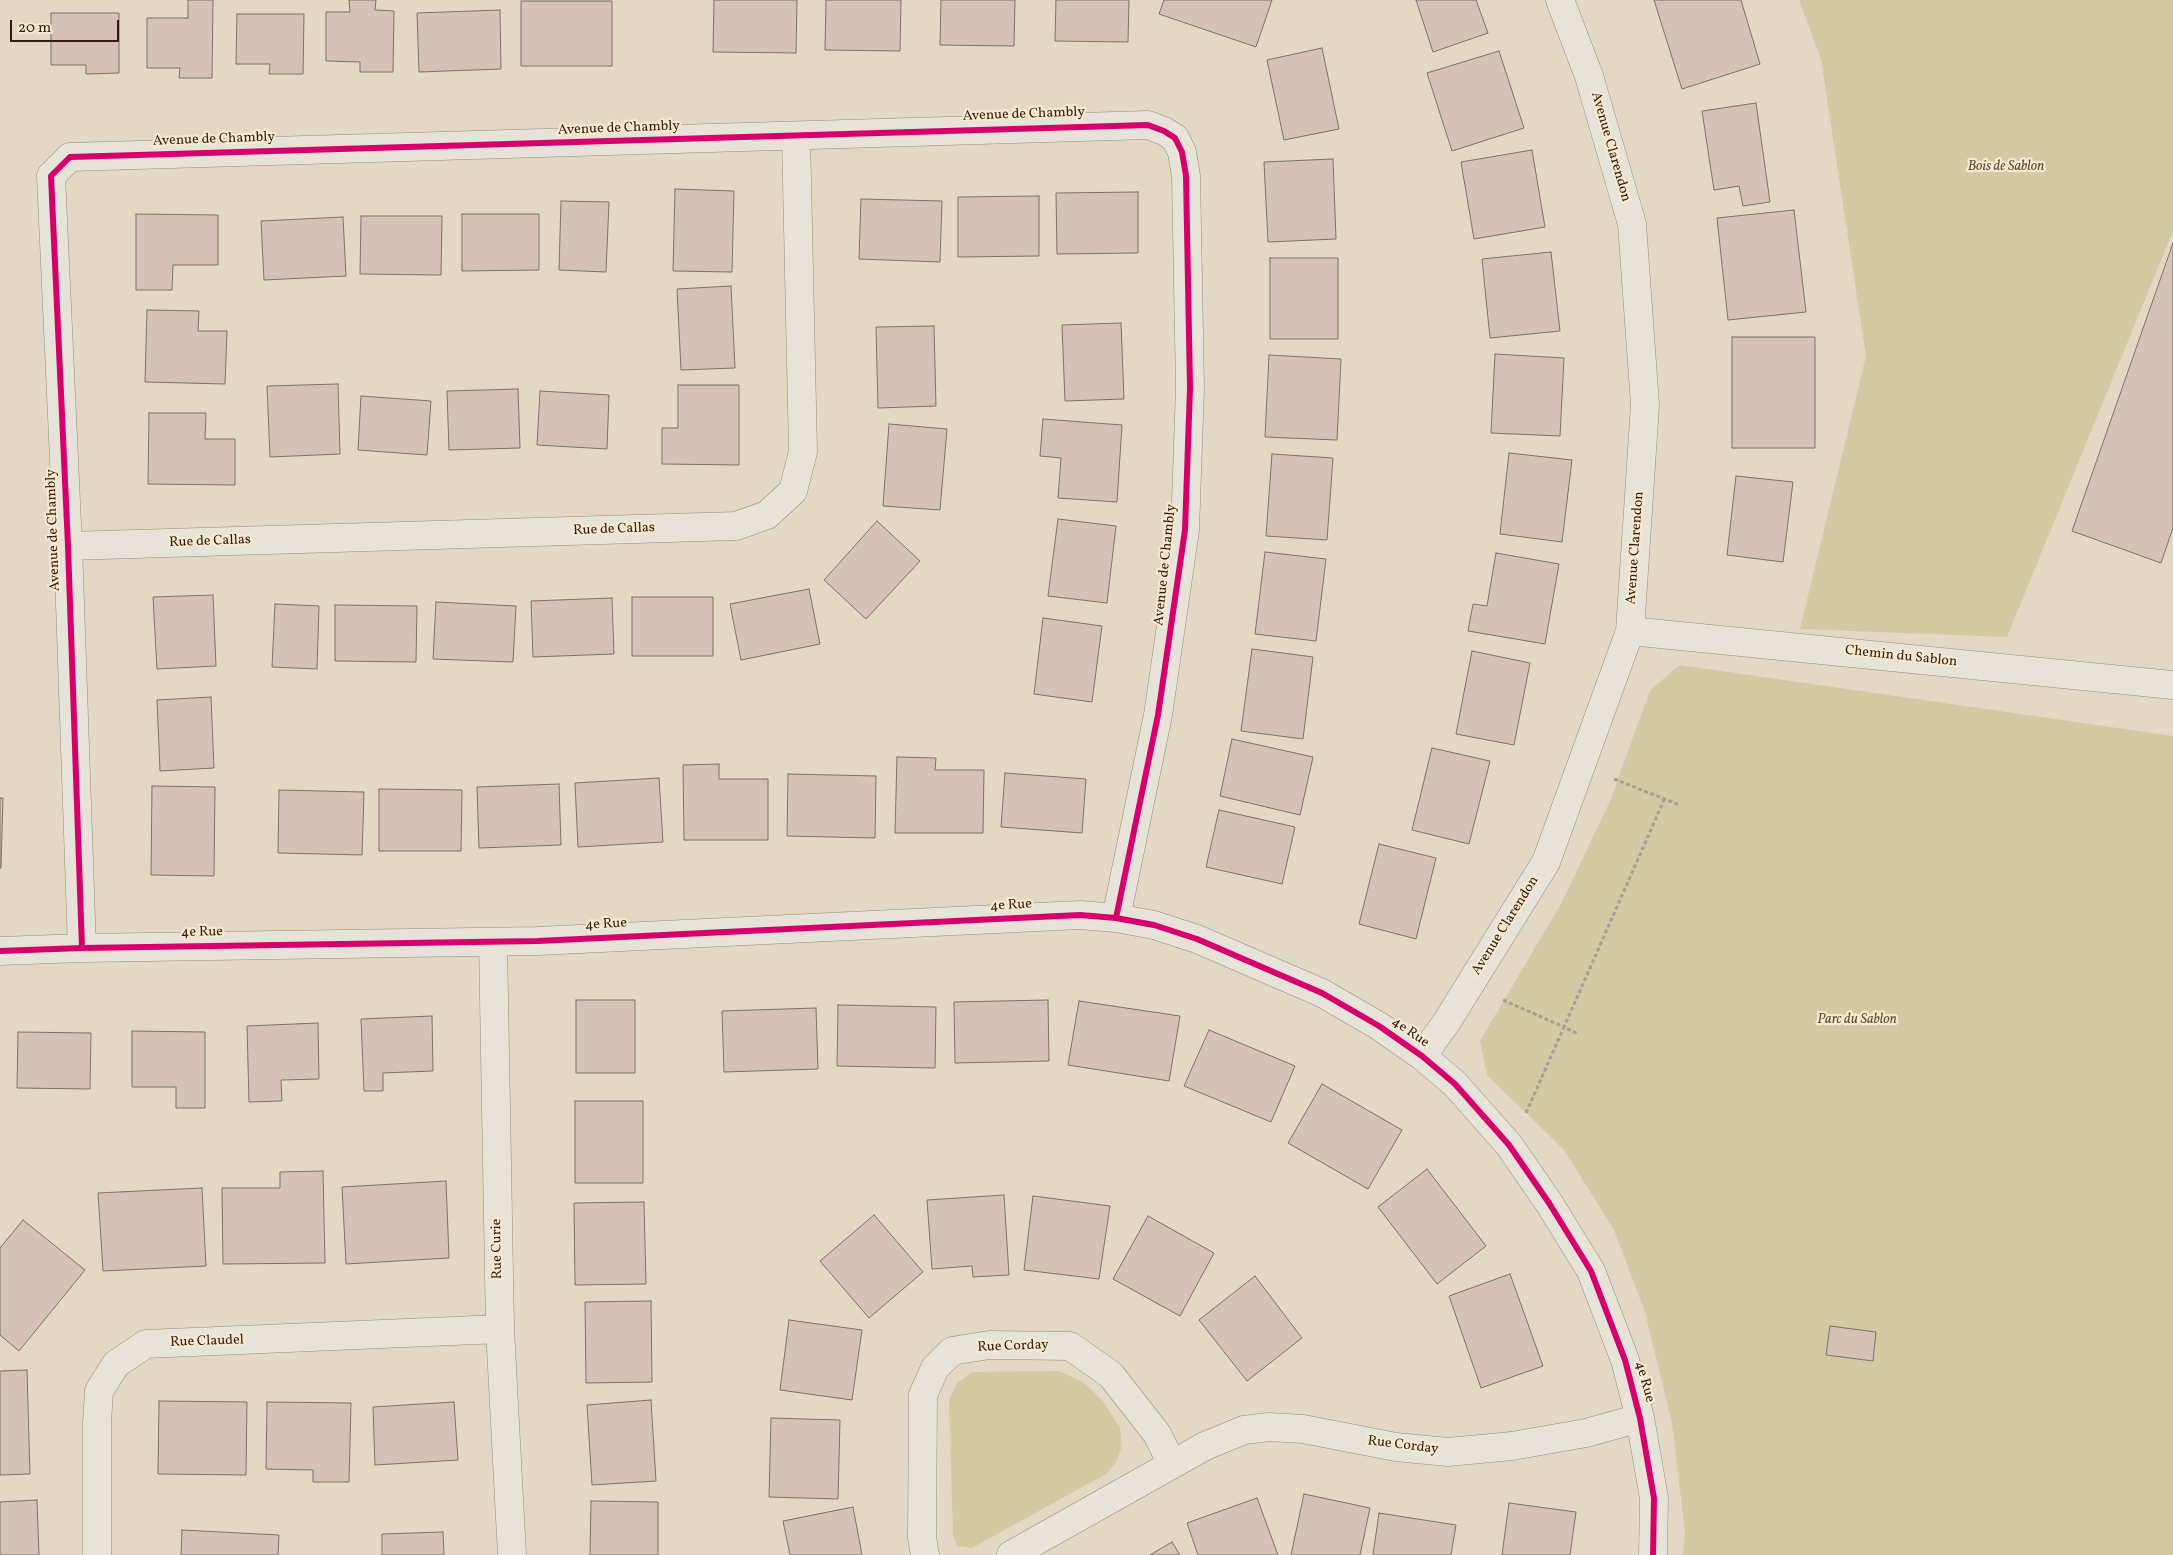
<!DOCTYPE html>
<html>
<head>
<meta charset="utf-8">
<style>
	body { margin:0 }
	#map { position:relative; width:2173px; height:1555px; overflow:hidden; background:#e3d8c3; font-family:Vollkorn,serif }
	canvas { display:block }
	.scale { position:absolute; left:10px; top:20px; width:109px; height:22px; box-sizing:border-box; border:2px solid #371a0e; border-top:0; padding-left:6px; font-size:15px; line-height:18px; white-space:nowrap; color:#371a0e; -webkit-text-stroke:4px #f5e9d0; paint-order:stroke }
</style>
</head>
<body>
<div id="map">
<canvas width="2173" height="1555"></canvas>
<div class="scale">20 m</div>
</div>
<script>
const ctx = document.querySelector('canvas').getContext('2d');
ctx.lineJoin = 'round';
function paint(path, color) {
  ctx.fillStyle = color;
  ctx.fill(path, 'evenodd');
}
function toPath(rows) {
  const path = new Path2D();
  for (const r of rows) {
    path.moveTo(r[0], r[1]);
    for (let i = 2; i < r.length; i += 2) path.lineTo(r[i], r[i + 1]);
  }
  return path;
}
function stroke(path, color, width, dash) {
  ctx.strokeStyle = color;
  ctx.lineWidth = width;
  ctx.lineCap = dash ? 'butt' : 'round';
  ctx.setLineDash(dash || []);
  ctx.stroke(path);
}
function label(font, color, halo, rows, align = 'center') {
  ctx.font = font + ' Vollkorn,serif';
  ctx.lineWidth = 4.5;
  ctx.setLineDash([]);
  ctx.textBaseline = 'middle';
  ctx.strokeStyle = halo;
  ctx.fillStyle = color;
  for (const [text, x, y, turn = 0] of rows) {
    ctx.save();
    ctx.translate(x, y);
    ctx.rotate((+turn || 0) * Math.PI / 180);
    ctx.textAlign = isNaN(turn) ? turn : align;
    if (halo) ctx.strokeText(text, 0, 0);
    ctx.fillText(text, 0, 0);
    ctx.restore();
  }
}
const green = toPath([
	[1799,0,2173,0,2173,231,2007,637,1800,629,1866,356,1821,59],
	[1680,665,2173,736,2173,1555,1683,1555,1685,1532,1672,1423,1645,1312,1614,1230,1564,1150,1487,1075,1480,1041,1562,902,1610,801,1650,690],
	[1059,1371,1083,1382,1103,1401,1120,1428,1122,1446,1116,1462,1106,1474,972,1548,957,1546,953,1535,949,1400,957,1383,972,1372]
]);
const building = toPath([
	[188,0,213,0,212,78,179,78,180,68,147,68,147,18,188,18,188,0],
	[349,0,376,0,375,10,394,11,393,72,360,72,360,62,326,61,326,12,350,12,349,0],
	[714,0,797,0,796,53,713,52,714,0],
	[826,0,901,0,900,51,825,50,826,0],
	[941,0,1015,0,1014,46,940,45,941,0],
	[1056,0,1129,0,1128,42,1055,41,1056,0],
	[1164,0,1272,0,1256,47,1159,14,1164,0],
	[1416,0,1476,0,1488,33,1433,52,1416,0],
	[1654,0,1741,0,1760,64,1682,89,1654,0],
	[521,1,612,1,612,66,521,66,521,1],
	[500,10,501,69,419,72,417,13,500,10],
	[51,13,119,13,119,73,86,74,86,65,51,65,51,13],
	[237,14,304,14,303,74,269,74,270,64,236,64,237,14],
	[1322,48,1339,129,1284,140,1267,60,1322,48],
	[1499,51,1524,128,1452,151,1427,73,1499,51],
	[1756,103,1770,202,1743,206,1739,186,1714,190,1702,111,1756,103],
	[1532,150,1545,227,1474,239,1461,162,1532,150],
	[1333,159,1336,239,1268,242,1264,162,1333,159],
	[675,189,734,191,732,272,673,271,675,189],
	[1138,192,1138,253,1057,254,1056,193,1138,192],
	[1039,196,1039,256,958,257,958,197,1039,196],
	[861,199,942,201,940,262,859,259,861,199],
	[561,201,609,202,606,272,559,270,561,201],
	[1794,210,1806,312,1728,320,1717,218,1794,210],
	[136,214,218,215,218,265,173,265,172,290,136,290,136,214],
	[462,214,539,214,539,270,462,271,462,214],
	[361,216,442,216,441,275,360,274,361,216],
	[343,217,346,276,264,280,261,221,343,217],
	[2173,243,2173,528,2161,563,2072,531,2173,243],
	[1551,252,1560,331,1490,338,1482,259,1551,252],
	[1270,258,1338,258,1338,339,1270,339,1270,258],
	[731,286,735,368,681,370,677,289,731,286],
	[147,310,199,311,198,331,227,331,225,384,145,382,147,310],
	[1121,323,1124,399,1065,401,1062,325,1121,323],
	[934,326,936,406,878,408,876,327,934,326],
	[1732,337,1815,337,1815,448,1732,448,1732,337],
	[1495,354,1564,358,1560,436,1491,433,1495,354],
	[1269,355,1341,359,1337,440,1265,437,1269,355],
	[338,384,340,454,270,457,267,386,338,384],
	[678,385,739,385,739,465,662,464,662,428,678,428,678,385],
	[518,389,520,448,449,450,447,391,518,389],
	[540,391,609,395,607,449,537,445,540,391],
	[361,396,431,401,427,455,358,450,361,396],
	[149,413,206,413,205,439,235,439,235,485,148,484,149,413],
	[1043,419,1122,425,1117,502,1058,498,1061,458,1040,456,1043,419],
	[889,424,947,429,940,510,883,506,889,424],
	[1509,453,1572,460,1562,542,1500,534,1509,453],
	[1272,454,1333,458,1327,540,1266,536,1272,454],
	[1736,476,1793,482,1783,562,1727,555,1736,476],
	[1058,519,1116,526,1107,603,1048,596,1058,519],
	[877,521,920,561,866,619,824,580,877,521],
	[1265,552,1326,559,1316,641,1255,634,1265,552],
	[1496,553,1559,564,1545,644,1468,631,1473,604,1487,606,1496,553],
	[809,589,820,644,741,660,730,604,809,589],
	[213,595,216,666,157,669,153,597,213,595],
	[632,597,713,597,713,656,632,656,632,597],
	[612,598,614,654,533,657,531,601,612,598],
	[436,602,516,606,513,662,433,659,436,602],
	[275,604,319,606,317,669,272,667,275,604],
	[335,605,417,606,416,662,335,661,335,605],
	[1043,618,1102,626,1092,702,1034,694,1043,618],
	[1252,649,1313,657,1303,739,1241,731,1252,649],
	[1472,651,1530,663,1514,745,1456,734,1472,651],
	[211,697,214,768,160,771,157,700,211,697],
	[1232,739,1313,757,1300,815,1220,796,1232,739],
	[1432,748,1490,761,1469,844,1412,830,1432,748],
	[897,757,936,758,935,770,984,770,983,833,895,833,897,757],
	[719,764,719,779,768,779,768,840,684,840,683,765,719,764],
	[1005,773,1086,779,1082,833,1001,827,1005,773],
	[788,774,876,776,875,838,787,836,788,774],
	[659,778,663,842,578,847,575,783,659,778],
	[559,784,561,845,479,848,477,787,559,784],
	[152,786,215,787,214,876,151,875,152,786],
	[379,789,462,790,461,851,379,851,379,789],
	[279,790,364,792,362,855,278,853,279,790],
	[0,798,3,798,1,868,0,868,0,798],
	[1219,810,1295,827,1282,884,1206,867,1219,810],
	[1379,844,1436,858,1416,939,1359,924,1379,844],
	[576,1000,635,1000,635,1073,576,1073,576,1000],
	[1048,1000,1049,1061,955,1063,954,1002,1048,1000],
	[1079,1001,1180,1016,1169,1081,1068,1065,1079,1001],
	[838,1005,936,1007,935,1068,837,1066,838,1005],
	[816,1008,818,1069,724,1072,722,1011,816,1008],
	[432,1016,433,1071,383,1073,383,1091,364,1091,361,1019,432,1016],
	[318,1023,319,1079,281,1080,282,1101,249,1102,247,1026,318,1023],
	[1209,1030,1295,1066,1271,1122,1184,1086,1209,1030],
	[132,1031,205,1032,205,1108,176,1108,176,1087,132,1087,132,1031],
	[18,1032,91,1033,90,1089,17,1088,18,1032],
	[1322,1084,1402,1130,1368,1189,1288,1143,1322,1084],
	[575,1101,643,1101,643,1183,575,1183,575,1101],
	[1427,1169,1486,1246,1437,1284,1378,1207,1427,1169],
	[323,1171,325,1263,223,1264,222,1188,280,1188,280,1172,323,1171],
	[446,1181,449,1258,346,1264,342,1187,446,1181],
	[202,1188,206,1266,103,1271,98,1193,202,1188],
	[1004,1195,1009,1275,973,1277,972,1266,932,1269,927,1200,1004,1195],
	[1033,1196,1110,1206,1099,1279,1024,1270,1033,1196],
	[644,1202,646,1284,575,1285,574,1203,644,1202],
	[874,1215,923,1272,869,1318,820,1261,874,1215],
	[1148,1216,1214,1253,1180,1316,1113,1279,1148,1216],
	[23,1220,85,1270,19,1351,0,1335,0,1248,23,1220],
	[1510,1274,1543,1366,1481,1388,1449,1296,1510,1274],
	[1255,1276,1302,1338,1247,1381,1199,1320,1255,1276],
	[651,1301,652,1382,586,1383,585,1302,651,1301],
	[789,1320,862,1330,852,1400,780,1390,789,1320],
	[1830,1326,1876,1332,1873,1361,1826,1355,1830,1326],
	[27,1370,30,1474,0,1475,0,1371,27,1370],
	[651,1400,656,1481,592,1485,587,1405,651,1400],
	[159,1401,247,1402,246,1475,158,1474,159,1401],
	[267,1402,351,1403,349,1482,313,1482,313,1470,266,1469,267,1402],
	[454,1402,458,1460,375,1465,373,1407,454,1402],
	[771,1418,840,1420,838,1499,769,1497,771,1418],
	[1304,1494,1370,1508,1360,1555,1291,1555,1304,1494],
	[1257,1498,1278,1555,1198,1555,1187,1523,1257,1498],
	[37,1500,39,1555,0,1555,0,1502,37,1500],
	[591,1501,658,1502,658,1555,590,1555,591,1501],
	[1509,1503,1576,1512,1570,1555,1502,1555,1509,1503],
	[853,1507,862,1555,790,1555,783,1521,853,1507],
	[1379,1513,1456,1525,1451,1555,1373,1555,1379,1513],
	[182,1530,279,1535,278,1555,181,1555,182,1530],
	[443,1532,444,1555,382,1555,382,1534,443,1532],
	[1172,1542,1180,1555,1150,1555,1172,1542]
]);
const path = toPath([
	[1614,779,1680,805],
	[1503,1000,1564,1027,1664,800],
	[1526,1113,1564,1027,1578,1034]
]);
const street = toPath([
	[68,546,736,526,767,515,793,491,803,452,796,136],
	[1630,631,2173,685],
	[493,942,500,1329,512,1555],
	[82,948,68,546,51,176,70,157,1148,125,1164,131,1175,138,1182,152,1186,176,1190,388,1185,530,1158,715,1116,918],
	[0,951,82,948,538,941,1080,915,1116,918,1154,925,1197,939,1322,993,1379,1026,1422,1056,1455,1084,1509,1145,1549,1203,1591,1271,1625,1360,1640,1418,1654,1498,1653,1555],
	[1422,1056,1446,1023,1546,862,1630,631,1645,405,1632,224,1589,76,1560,0],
	[97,1555,97,1423,99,1391,116,1364,146,1344,500,1329],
	[925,1555,922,1538,923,1395,935,1368,952,1351,989,1345,1070,1346,1111,1375,1157,1434,1172,1464],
	[1011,1555,1205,1446,1244,1430,1269,1427,1303,1429,1396,1447,1448,1452,1512,1446,1586,1433,1640,1418]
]);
const cycleway = toPath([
	[82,948,68,546,51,176,70,157,1148,125,1164,131,1175,138,1182,152,1186,176,1190,388,1185,530,1158,715,1116,918],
	[0,951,82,948,538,941,1080,915,1116,918,1154,925,1197,939,1322,993,1379,1026,1422,1056,1455,1084,1509,1145,1549,1203,1591,1271,1625,1360,1640,1418,1654,1498,1653,1555]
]);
const streetNames = [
	["Avenue de Chambly",1024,115,-2],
	["Avenue de Chambly",619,129,-2],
	["Avenue de Chambly",214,140,-2],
	["Avenue Clarendon",1610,147,74],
	["Avenue de Chambly",54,530,-92],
	["Rue de Callas",614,530,-2],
	["Rue de Callas",210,542,-2],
	["Avenue Clarendon",1636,548,-86],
	["Avenue de Chambly",1166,565,-84],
	["Chemin du Sablon",1901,657,6],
	["4e Rue",1011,906,-3],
	["4e Rue",606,925,-3],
	["Avenue Clarendon",1506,926,-58],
	["4e Rue",202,933,-1],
	["4e Rue",1410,1033,35],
	["Rue Curie",498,1249,-91],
	["Rue Claudel",207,1342,-2],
	["Rue Corday",1013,1347,-2],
	["4e Rue",1644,1382,75],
	["Rue Corday",1403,1446,7]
];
const parkNames = [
	["Bois de Sablon",2006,167],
	["Parc du Sablon",1857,1020]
];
paint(green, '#d1caa3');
paint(building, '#d5c1b5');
stroke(building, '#7d7367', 1);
stroke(street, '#958c7f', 29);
stroke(path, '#a7a097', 3, [4, 2.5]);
stroke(street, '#e8e3d8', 28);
stroke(cycleway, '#d6006c', 6);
label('14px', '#371a0e', '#f5e9d0', streetNames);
label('italic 14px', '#614c33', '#f5e9d0', parkNames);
</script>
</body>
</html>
